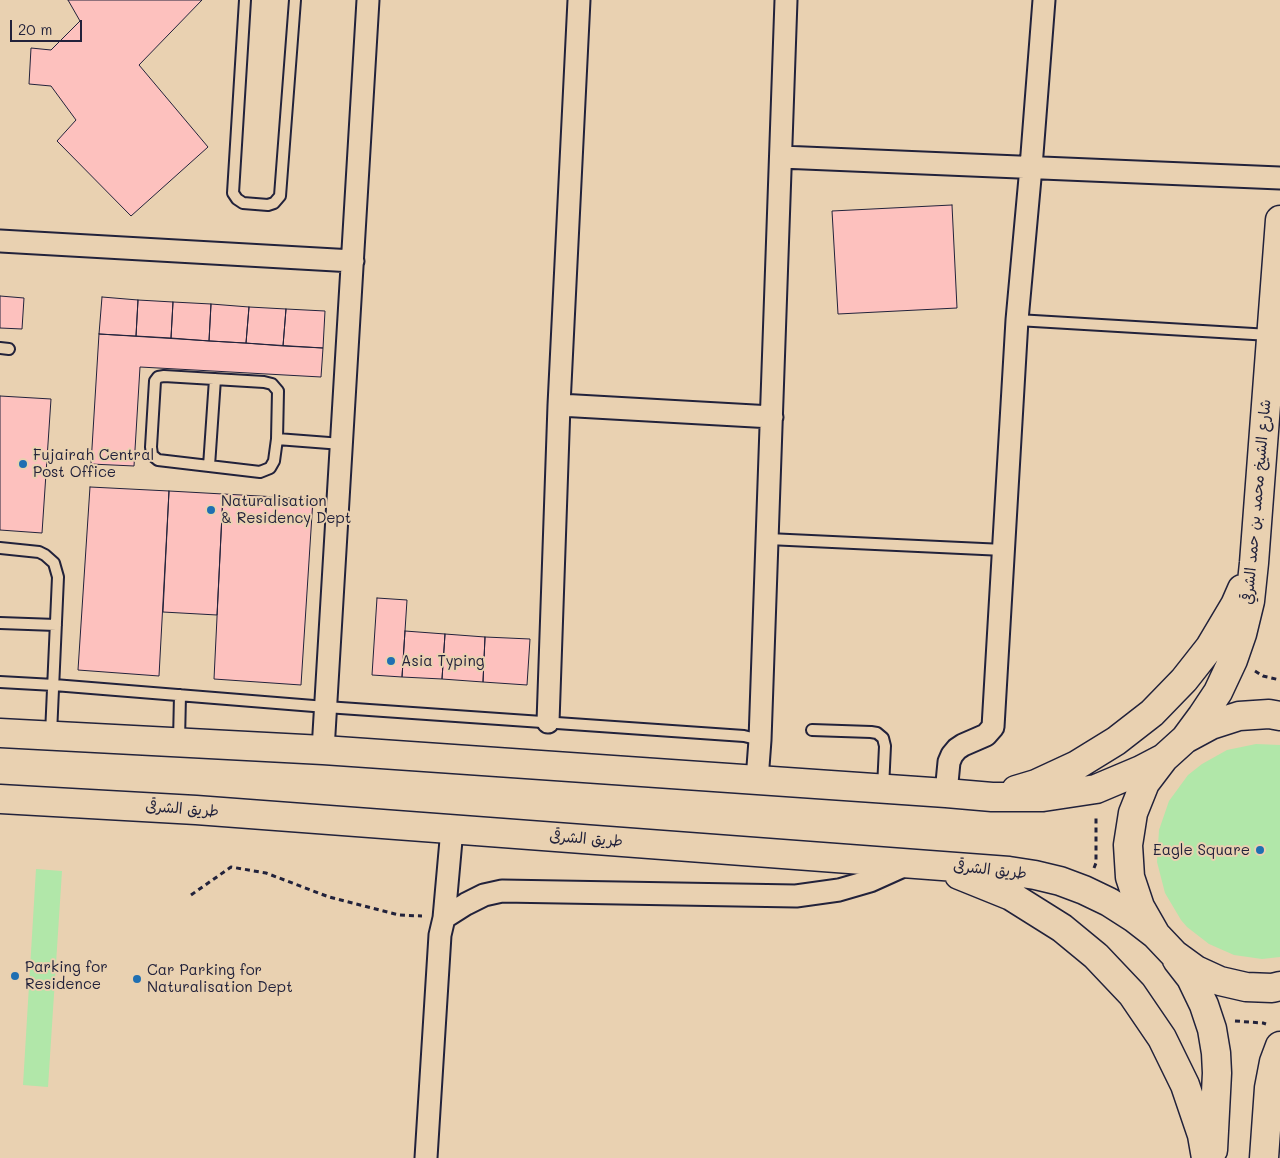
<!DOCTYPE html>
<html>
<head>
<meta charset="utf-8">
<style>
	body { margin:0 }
	#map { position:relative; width:1280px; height:1158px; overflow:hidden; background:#e9d1b1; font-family:Mali,sans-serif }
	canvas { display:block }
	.scale { position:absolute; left:10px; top:20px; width:72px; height:22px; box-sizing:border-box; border:2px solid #22223b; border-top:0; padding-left:6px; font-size:15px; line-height:18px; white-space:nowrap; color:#22223b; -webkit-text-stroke:4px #e9d1b1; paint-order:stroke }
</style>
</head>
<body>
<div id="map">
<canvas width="1280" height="1158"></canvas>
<div class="scale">20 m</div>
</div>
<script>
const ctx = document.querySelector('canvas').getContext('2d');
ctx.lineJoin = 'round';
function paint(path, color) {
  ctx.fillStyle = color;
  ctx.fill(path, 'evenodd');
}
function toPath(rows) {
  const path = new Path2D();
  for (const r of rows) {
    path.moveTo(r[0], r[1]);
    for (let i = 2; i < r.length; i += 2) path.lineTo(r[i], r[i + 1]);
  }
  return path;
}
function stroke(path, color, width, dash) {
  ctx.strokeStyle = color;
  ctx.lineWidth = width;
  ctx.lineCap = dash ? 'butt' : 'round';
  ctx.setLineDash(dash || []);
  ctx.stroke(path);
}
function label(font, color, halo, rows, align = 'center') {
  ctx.font = font + ' Mali,"Playpen Sans Arabic",sans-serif';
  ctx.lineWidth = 4;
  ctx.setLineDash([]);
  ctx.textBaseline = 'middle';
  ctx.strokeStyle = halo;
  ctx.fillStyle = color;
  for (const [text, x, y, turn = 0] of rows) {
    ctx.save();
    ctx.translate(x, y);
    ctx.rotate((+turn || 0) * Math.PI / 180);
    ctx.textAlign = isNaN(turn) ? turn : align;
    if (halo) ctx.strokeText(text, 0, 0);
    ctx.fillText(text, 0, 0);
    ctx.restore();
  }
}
const green = toPath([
	[1256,744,1280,745,1280,957,1262,959,1234,955,1209,944,1187,927,1181,920,1165,893,1157,862,1159,830,1169,801,1188,775,1202,764,1227,750],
	[36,869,62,871,48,1087,23,1085]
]);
const building = toPath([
	[68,0,202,0,139,65,208,147,131,216,57,141,76,120,51,86,29,84,31,48,51,50,80,21,68,0],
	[952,205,957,308,838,314,832,211,952,205],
	[0,296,24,298,22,329,0,328,0,296],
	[102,297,138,300,136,336,99,334,102,297],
	[138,300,173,302,171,338,136,336,138,300],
	[173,302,211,304,209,341,171,338,173,302],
	[211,304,249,307,246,343,209,341,211,304],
	[249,307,286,309,283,346,246,343,249,307],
	[286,309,325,311,323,348,283,346,286,309],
	[99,334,323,348,321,377,140,367,134,466,91,464,99,334],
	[0,396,51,399,42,533,0,530,0,396],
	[90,487,169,491,159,676,78,670,90,487],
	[169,491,223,494,217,615,163,612,169,491],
	[223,494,313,499,301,685,214,679,223,494],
	[377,598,407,600,402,677,372,675,377,598],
	[405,631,445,634,442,679,402,677,405,631],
	[445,634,485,637,483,682,442,679,445,634],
	[485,637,530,639,527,685,483,682,485,637]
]);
const path = toPath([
	[1255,671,1263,676,1280,680],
	[1094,868,1096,863,1096,815],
	[191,895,231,867,266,873,329,897,399,915,422,916],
	[1235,1021,1263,1023,1266,1024]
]);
const service = toPath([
	[245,0,233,193,237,199,243,203,268,205,274,203,280,196,295,0],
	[1017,320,1270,335],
	[0,348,9,349],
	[277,439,274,461,270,468,260,472,158,460,152,455,151,447,155,381,158,377,164,376,264,382,272,384,278,391,277,439,342,444],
	[209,466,215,379],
	[768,539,1004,550],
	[0,548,39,552,45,555,54,563,58,577,51,734],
	[0,623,56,625],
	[0,682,54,685,326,707,744,736,760,740],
	[812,730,871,732,877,733,883,738,885,746,883,788],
	[179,741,180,695]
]);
const minor = toPath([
	[781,157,1280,178],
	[0,241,353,261],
	[559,405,772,417],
	[548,722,559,405,579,0],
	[323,750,368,0],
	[757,780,760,740,786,0],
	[946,793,949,762,952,755,957,749,963,745,986,735,993,727,1017,320,1031,167,1044,0],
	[444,918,452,829],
	[426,1158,440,935,444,918,466,904,484,895,502,891,796,896,839,890,870,881,910,863]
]);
const secondary = toPath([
	[1280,716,1269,714,1239,716,1211,725,1185,739,1164,758,1145,783,1133,813,1128,845,1130,877,1140,907,1156,935,1174,954,1196,970,1220,981,1246,987,1272,988,1280,986],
	[0,733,323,750,946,793,992,797,1043,797,1096,789,1141,770,1164,758],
	[1185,739,1202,716,1218,692,1233,660,1242,634,1250,601,1254,563,1280,220],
	[1016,790,1036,784,1077,765,1116,741,1152,713,1184,680,1210,647,1235,605,1242,589],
	[0,799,196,810,1009,871,1035,875,1060,881,1084,890,1109,902,1134,918,1156,935],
	[959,875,1011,896,1062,928,1096,956,1132,994,1162,1038,1185,1085,1202,1135,1206,1158],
	[1177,960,1191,978,1204,1005,1212,1029,1216,1053,1217,1073,1213,1150],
	[1264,1158,1269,1088,1274,1062,1280,1046]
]);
const markers = [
	[23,464,5,"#1f6fb2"],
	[211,510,5,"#1f6fb2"],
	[391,661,5,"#1f6fb2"],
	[1260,850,5,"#1f6fb2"],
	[15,976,5,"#1f6fb2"],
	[137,979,5,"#1f6fb2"]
];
const poiNames = [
	["Fujairah Central",33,455],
	["Post Office",33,472],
	["Naturalisation",221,501],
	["& Residency Dept",221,518],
	["Asia Typing",401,661],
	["Eagle Square",1250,850,"right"],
	["Parking for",25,967],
	["Residence",25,984],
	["Car Parking for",147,970],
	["Naturalisation Dept",147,987]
];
const streetNames = [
	["شارع الشيخ محمد بن حمد الشرقي",1257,502,-85],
	["طريق الشرقى",182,809,4],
	["طريق الشرقى",586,839,4],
	["طريق الشرقى",990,870,6]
];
paint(green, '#b1e7a9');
paint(building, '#fdc1be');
stroke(building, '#22223b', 1);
stroke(service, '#22223b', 14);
stroke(minor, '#22223b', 25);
stroke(secondary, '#22223b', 31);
stroke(path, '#22223b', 3, [5, 4]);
stroke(service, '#e9d1b1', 10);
stroke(minor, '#e9d1b1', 21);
stroke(secondary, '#e9d1b1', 28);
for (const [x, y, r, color] of markers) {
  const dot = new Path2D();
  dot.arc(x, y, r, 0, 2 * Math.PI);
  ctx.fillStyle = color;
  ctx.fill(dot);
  stroke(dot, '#e9d1b1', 2);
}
label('15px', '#22223b', '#e9d1b1', poiNames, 'left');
label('15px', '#22223b', '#e9d1b1', streetNames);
</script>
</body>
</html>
